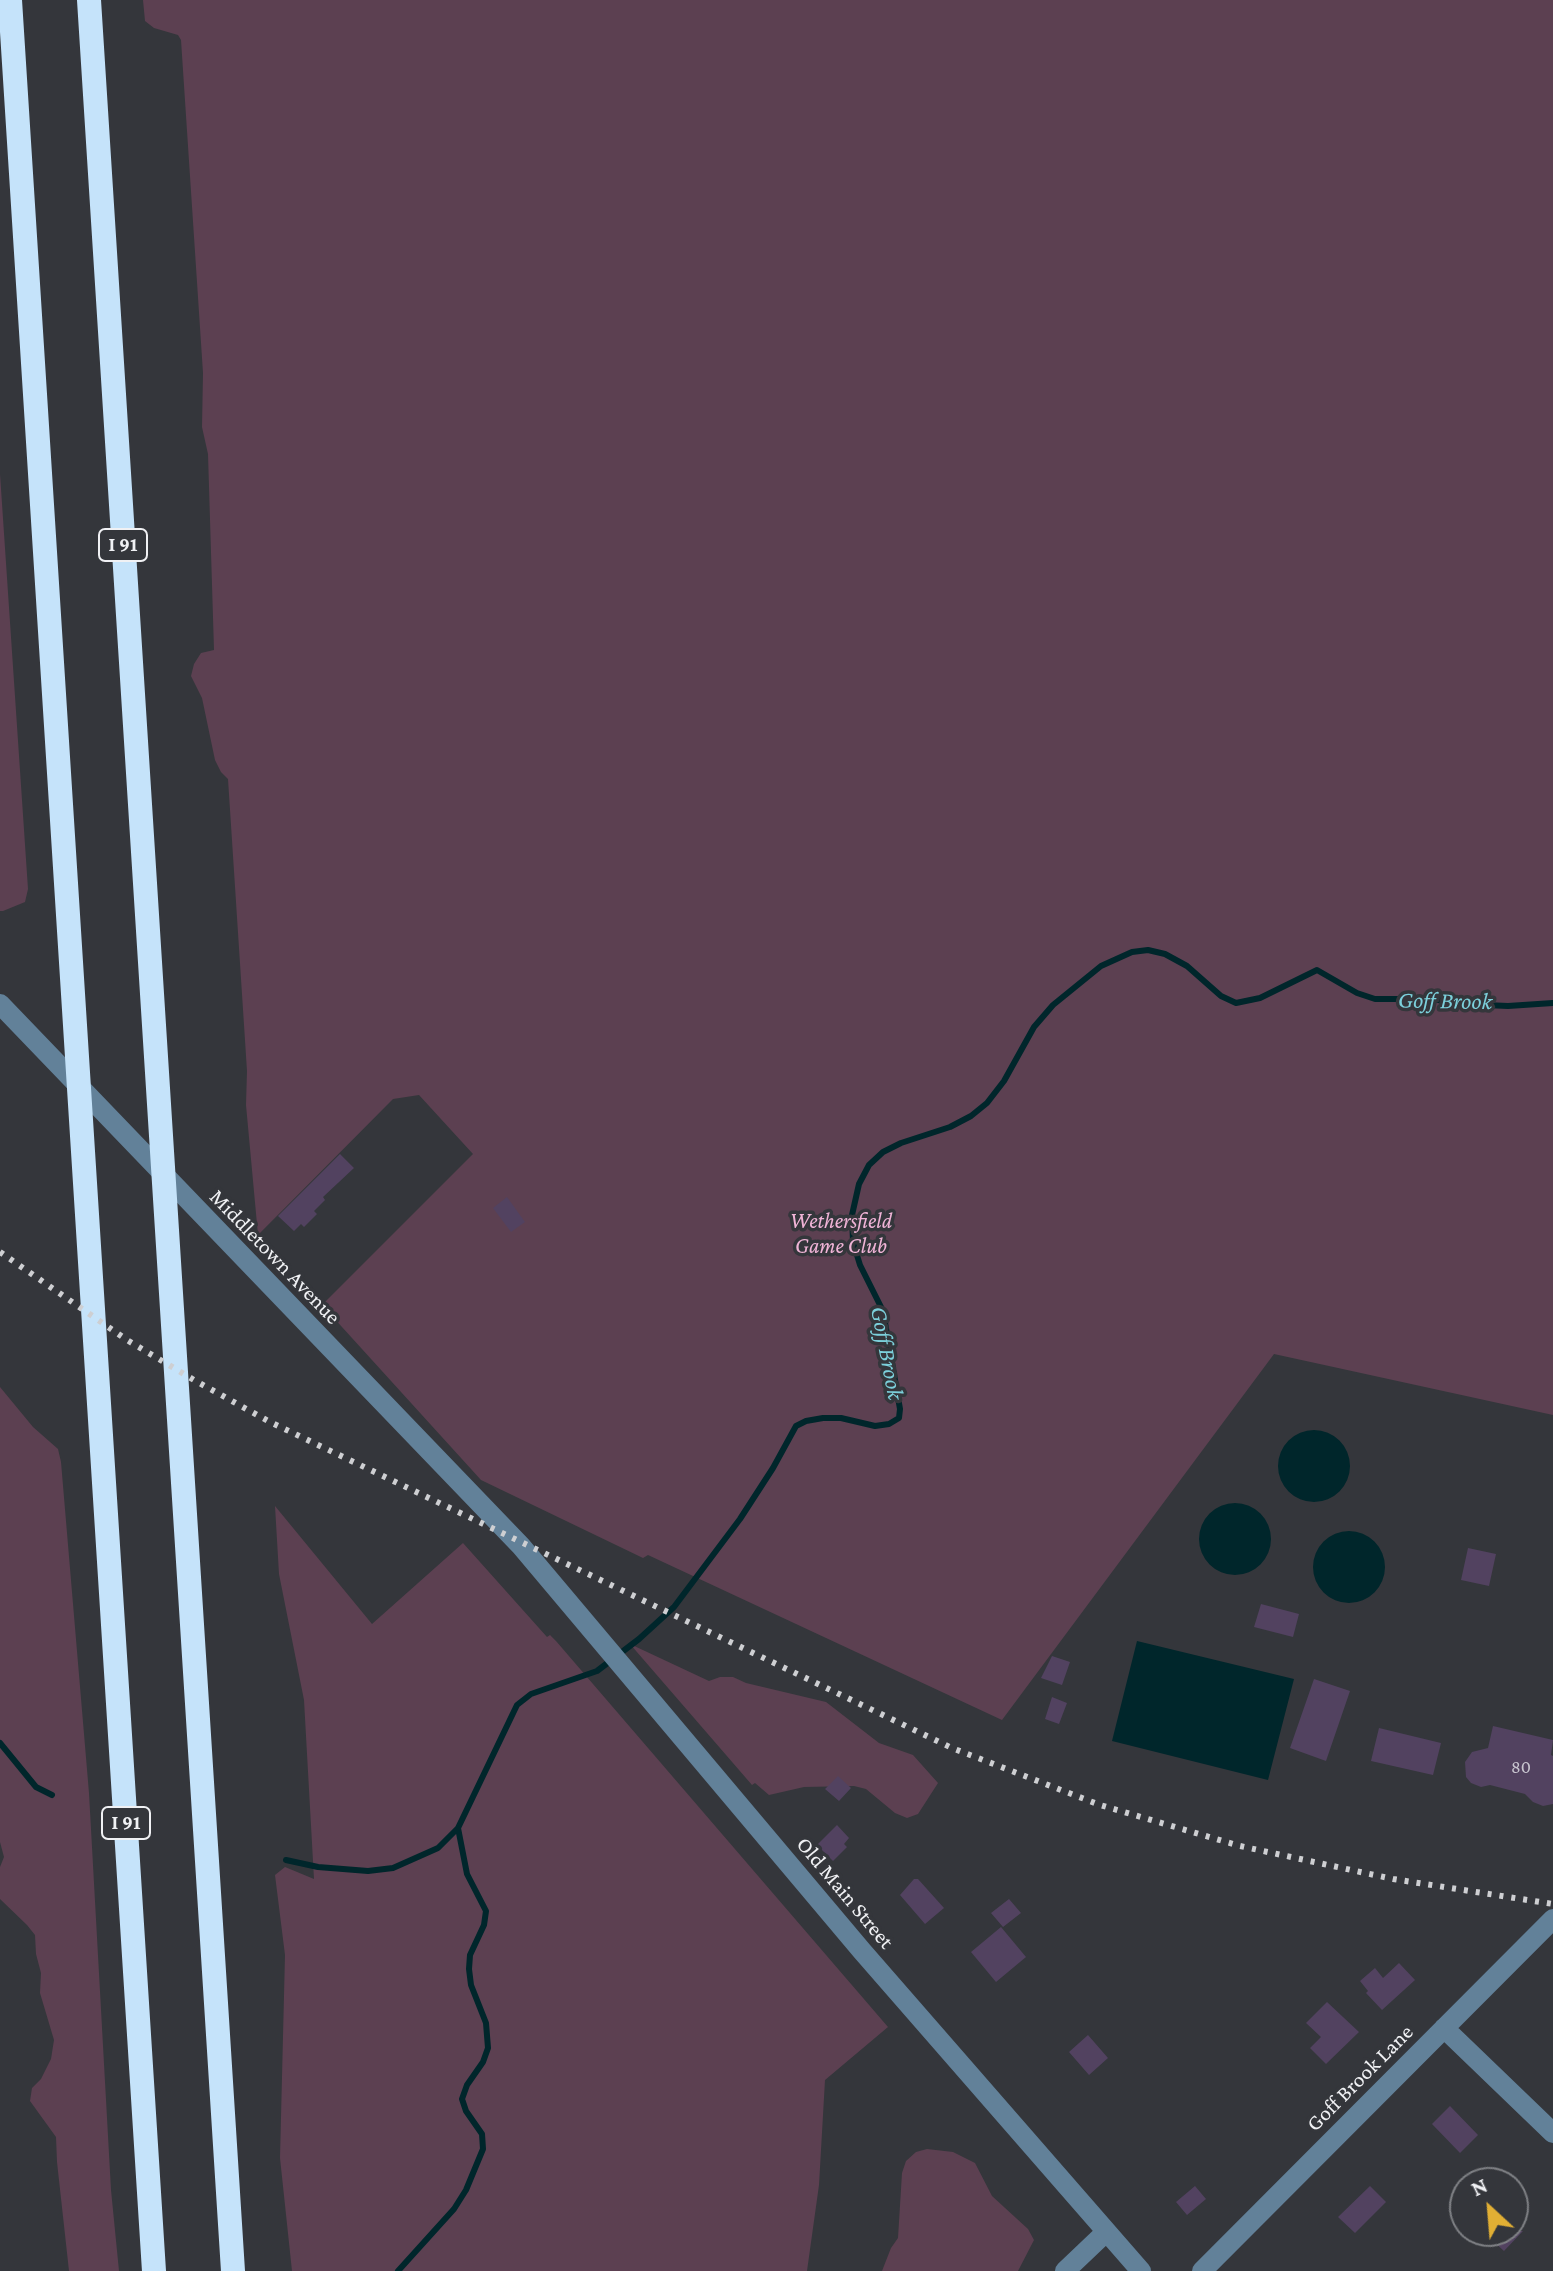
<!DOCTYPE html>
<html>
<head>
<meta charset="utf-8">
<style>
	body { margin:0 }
	#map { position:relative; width:1553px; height:2271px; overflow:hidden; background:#34363b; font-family:"Crimson Pro",serif }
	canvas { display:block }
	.north { position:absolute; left:1449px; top:2167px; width:80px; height:80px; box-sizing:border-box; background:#34363b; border:2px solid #7f8185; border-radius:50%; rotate:334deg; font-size:22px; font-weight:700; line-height:32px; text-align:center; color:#f0f1f4 }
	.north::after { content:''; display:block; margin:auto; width:28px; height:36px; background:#e1af34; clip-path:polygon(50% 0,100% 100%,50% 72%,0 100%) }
</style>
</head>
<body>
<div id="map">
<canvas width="1553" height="2271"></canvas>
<div class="north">N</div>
</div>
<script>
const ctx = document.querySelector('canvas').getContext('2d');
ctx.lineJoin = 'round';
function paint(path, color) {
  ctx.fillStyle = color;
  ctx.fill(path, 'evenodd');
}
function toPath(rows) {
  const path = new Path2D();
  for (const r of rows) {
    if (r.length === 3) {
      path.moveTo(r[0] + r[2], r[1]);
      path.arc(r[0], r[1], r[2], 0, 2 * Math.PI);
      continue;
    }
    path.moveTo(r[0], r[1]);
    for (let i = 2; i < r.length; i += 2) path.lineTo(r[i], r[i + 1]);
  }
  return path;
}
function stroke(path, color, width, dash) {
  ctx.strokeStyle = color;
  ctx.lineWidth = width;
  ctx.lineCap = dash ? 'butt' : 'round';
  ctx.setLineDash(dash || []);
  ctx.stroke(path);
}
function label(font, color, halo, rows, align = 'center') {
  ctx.font = font + ' "Crimson Pro",serif';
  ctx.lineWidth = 7;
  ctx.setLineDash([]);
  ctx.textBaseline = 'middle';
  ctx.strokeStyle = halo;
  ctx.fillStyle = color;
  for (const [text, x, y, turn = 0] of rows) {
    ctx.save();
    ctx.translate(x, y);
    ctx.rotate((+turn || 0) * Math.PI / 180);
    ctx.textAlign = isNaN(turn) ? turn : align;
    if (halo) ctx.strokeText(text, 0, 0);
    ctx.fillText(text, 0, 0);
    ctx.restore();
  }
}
const green = toPath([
	[143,0,1553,0,1553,1415,1274,1354,1002,1720,648,1555,643,1558,481,1480,322,1305,473,1154,419,1095,393,1099,258,1235,246,1105,247,1071,228,779,221,772,215,760,202,698,191,676,194,664,201,653,214,650,208,454,202,427,203,373,181,40,178,35,154,28,145,21],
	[0,474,28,889,25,902,3,911,0,911],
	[0,1387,33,1427,58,1449,61,1462,89,1793,111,2190,119,2271,69,2271,57,2162,56,2137,30,2101,32,2088,41,2079,51,2059,54,2040,40,1993,41,1973,36,1954,35,1935,27,1925,0,1899,0,1867,4,1857,0,1842],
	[275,1506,372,1624,463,1543,547,1637,550,1635,556,1641,888,2027,825,2080,819,2185,807,2271,292,2271,280,2158,285,1955,275,1875,285,1867,314,1879,304,1700,279,1574],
	[630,1644,709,1681,720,1677,733,1677,746,1683,826,1702,879,1743,913,1755,938,1783,918,1814,907,1818,895,1813,866,1789,854,1786,804,1787,769,1795,755,1783,752,1785],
	[927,2149,953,2152,975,2163,992,2196,1028,2229,1034,2240,1018,2271,882,2271,891,2248,898,2238,902,2173,906,2161,916,2152]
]);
const water = toPath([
	[1314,1466,36],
	[1235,1539,36],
	[1349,1567,36],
	[1137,1641,1294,1679,1268,1780,1112,1741]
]);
const stream = toPath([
	[0,1743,36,1787,52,1795],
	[286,1860,318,1867,368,1871,393,1868,438,1848,458,1828,517,1705,531,1694,597,1671,639,1639,674,1607,740,1519,773,1468,796,1426,806,1421,823,1418,841,1418,875,1426,889,1424,899,1418,900,1409,883,1311,860,1265,853,1242,852,1215,859,1184,869,1165,883,1152,901,1143,950,1127,971,1116,987,1103,1004,1081,1034,1027,1053,1005,1101,966,1132,952,1148,950,1165,954,1187,966,1221,996,1236,1003,1260,998,1317,970,1357,993,1375,999,1432,999,1463,1004,1508,1006,1553,1003],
	[398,2271,454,2209,466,2190,483,2149,482,2134,466,2111,462,2099,467,2085,483,2062,488,2048,486,2023,471,1985,469,1969,470,1955,484,1925,486,1911,467,1874,458,1828]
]);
const building = toPath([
	[340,1154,354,1168,323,1197,325,1200,314,1211,317,1214,304,1227,301,1224,294,1231,278,1216],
	[507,1197,525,1222,511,1232,493,1208],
	[1468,1548,1496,1554,1489,1586,1461,1580],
	[1261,1604,1299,1614,1293,1637,1254,1627],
	[1052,1656,1070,1662,1062,1685,1041,1678],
	[1314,1679,1350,1691,1326,1761,1290,1748],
	[1052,1697,1067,1703,1059,1724,1045,1719],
	[1493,1726,1553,1740,1551,1755,1553,1756,1553,1804,1543,1806,1533,1802,1525,1794,1490,1785,1481,1787,1471,1783,1466,1777,1465,1762,1472,1752,1488,1748],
	[1379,1728,1441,1743,1433,1775,1371,1761],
	[838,1776,851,1788,839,1801,825,1789],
	[837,1825,849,1838,844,1844,847,1847,833,1861,817,1845],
	[914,1879,918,1879,944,1908,925,1924,900,1895],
	[1009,1899,1021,1913,1003,1927,991,1913],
	[1001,1927,1026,1957,996,1982,971,1952],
	[1399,1963,1415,1980,1382,2010,1366,1993,1368,1991,1360,1981,1375,1968,1383,1978],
	[1327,2002,1359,2032,1326,2064,1310,2048,1321,2037,1306,2023],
	[1088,2035,1108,2058,1089,2075,1069,2052],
	[1450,2106,1478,2135,1460,2153,1432,2124],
	[1195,2186,1206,2199,1187,2215,1176,2202],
	[1370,2186,1386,2202,1355,2233,1338,2217],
	[1482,2231,1523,2231,1504,2251]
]);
const minor = toPath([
	[0,1004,521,1546,862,1951,1141,2271],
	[1444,2028,1553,2133],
	[1065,2271,1106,2232],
	[1202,2271,1553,1919]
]);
const highway = toPath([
	[10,0,154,2271],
	[89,0,233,2271]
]);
const rail = toPath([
	[0,1252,127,1340,194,1380,270,1422,952,1748,1100,1805,1240,1846,1393,1879,1553,1904]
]);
const numberNames = [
	["80",1521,1767]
];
const shields = [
	[123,545,48],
	[126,1823,48]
];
const shieldNames = [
	["I 91",123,545],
	["I 91",126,1823]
];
const parkNames = [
	["Wethersfield",841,1221],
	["Game Club",841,1246]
];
const streetNames = [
	["Middletown Avenue",275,1257,46],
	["Old Main Street",845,1893,50],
	["Goff Brook Lane",1360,2078,-45]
];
const waterNames = [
	["Goff Brook",1445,1001,1],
	["Goff Brook",887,1353,79]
];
paint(green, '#5c4051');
paint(water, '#00262b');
stroke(stream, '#00262b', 6);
paint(building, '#524260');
stroke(minor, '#628199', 20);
stroke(highway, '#c5e3fa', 24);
stroke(rail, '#cecfd2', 6, [4, 8]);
label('18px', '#c8c5cf', null, numberNames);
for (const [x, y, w] of shields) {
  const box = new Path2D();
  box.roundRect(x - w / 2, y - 16, w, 32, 6);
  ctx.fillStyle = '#34363b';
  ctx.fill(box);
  stroke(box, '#f0f1f4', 2);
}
label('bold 20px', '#f0f1f4', null, shieldNames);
label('italic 22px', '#f0b4d7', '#34363b', parkNames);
label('22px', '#f0f1f4', '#34363b', streetNames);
label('italic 24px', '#7cd0db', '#34363b', waterNames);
</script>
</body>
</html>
